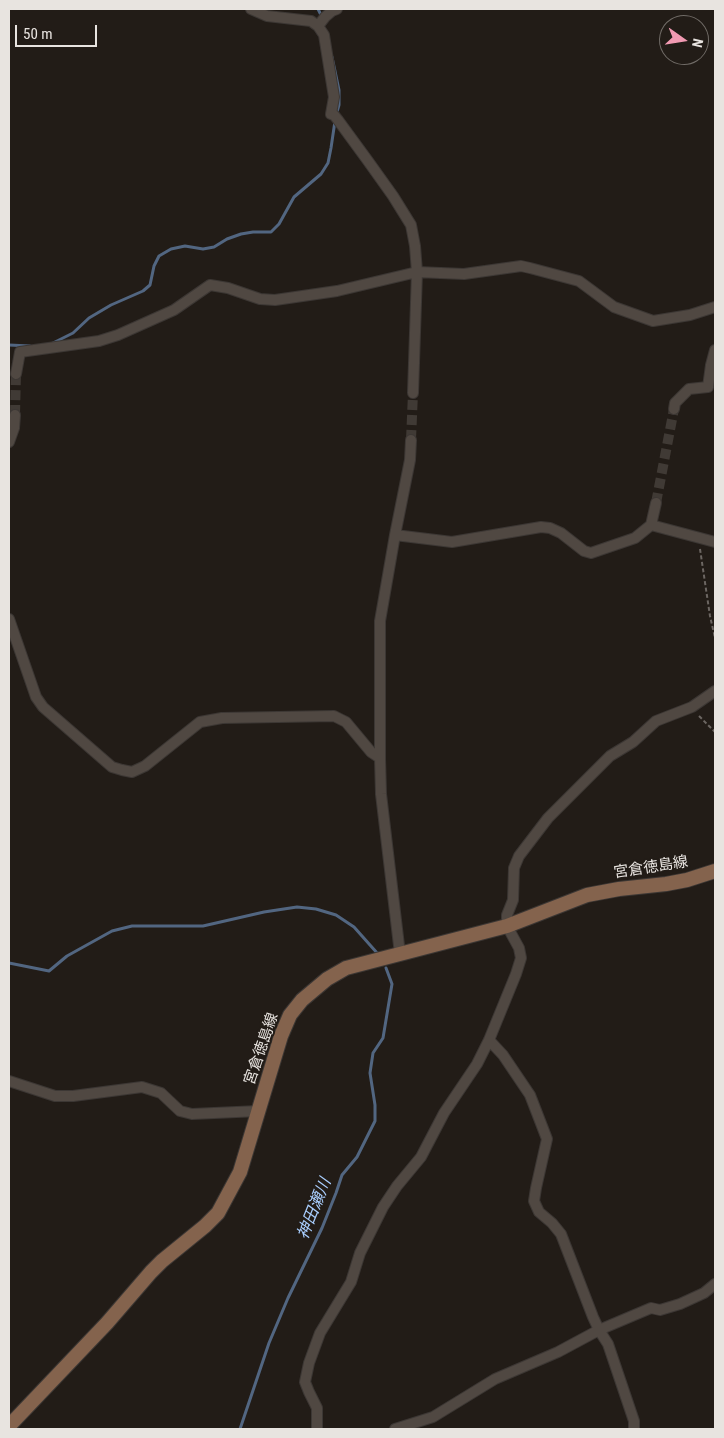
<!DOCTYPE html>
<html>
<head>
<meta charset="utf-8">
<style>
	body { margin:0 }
	#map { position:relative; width:724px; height:1438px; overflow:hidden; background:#221c17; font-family:"Roboto Condensed",sans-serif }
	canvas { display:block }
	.frame { position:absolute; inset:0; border:10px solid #e8e4e0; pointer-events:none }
	.north { position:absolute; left:659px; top:15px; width:50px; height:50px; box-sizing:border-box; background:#221c17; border:1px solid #716c67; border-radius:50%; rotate:103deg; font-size:14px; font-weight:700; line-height:20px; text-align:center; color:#e8e4e0 }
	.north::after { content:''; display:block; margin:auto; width:18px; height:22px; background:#f19ab2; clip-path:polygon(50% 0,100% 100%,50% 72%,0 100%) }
	.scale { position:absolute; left:15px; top:25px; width:82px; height:22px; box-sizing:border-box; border:2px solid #e8e4e0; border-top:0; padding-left:6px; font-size:15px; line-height:18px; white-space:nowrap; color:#e8e4e0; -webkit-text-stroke:4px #221c17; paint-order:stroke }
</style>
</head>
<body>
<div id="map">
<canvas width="724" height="1438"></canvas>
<div class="frame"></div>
<div class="north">N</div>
<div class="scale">50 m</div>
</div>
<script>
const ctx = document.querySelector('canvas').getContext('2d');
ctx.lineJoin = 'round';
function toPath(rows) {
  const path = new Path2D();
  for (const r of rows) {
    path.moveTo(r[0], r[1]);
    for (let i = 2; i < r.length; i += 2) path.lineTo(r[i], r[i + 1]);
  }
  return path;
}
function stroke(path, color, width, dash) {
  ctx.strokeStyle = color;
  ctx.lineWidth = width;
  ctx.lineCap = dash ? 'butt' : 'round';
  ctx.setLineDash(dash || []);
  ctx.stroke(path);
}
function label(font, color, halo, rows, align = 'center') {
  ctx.font = font + ' "Roboto Condensed","Noto Sans JP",sans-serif';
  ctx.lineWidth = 4;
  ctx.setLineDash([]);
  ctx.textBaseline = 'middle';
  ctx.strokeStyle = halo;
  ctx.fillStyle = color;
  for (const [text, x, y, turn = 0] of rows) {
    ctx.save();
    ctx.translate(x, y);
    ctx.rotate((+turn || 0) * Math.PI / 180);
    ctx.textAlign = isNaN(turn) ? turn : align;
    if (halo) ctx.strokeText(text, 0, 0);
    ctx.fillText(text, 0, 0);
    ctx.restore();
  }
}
const stream = toPath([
	[318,9,322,17],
	[332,57,339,90,339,105,336,115],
	[53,343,73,333,89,318,111,305,143,291,150,285,154,266,159,256,171,249,185,246,203,249,214,247,227,239,241,234,253,232,271,232,279,224,294,197,321,174,328,163,331,148,335,121],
	[9,345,30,346],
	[9,963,49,971,67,956,112,931,132,926,203,926,264,912,297,907,316,909,336,915,354,927,378,954],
	[240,1429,269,1343,288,1298,322,1228,336,1193,342,1175,357,1157,375,1121,375,1105,370,1073,373,1053,383,1038,392,984,386,968]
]);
const minorTunnel = toPath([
	[15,415,16,374],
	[411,440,413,393],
	[656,503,674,409]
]);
const path = toPath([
	[700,549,710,616,715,638],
	[699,716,715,732]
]);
const minor = toPath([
	[251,9,267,16,311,21,318,26,324,35,334,97,331,114,334,115,338,120,368,161,393,196,411,225,415,246,417,272,413,393],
	[318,26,325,17,332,11,337,9],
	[16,374,20,352,99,341,118,335,174,310,210,285,228,288,260,299,275,300,337,291,417,272,464,274,521,266,530,268,579,281,614,307,653,321,690,315,715,307],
	[674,409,675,403,689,389,708,387,711,365,715,350],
	[9,442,14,428,15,415],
	[651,525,656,503],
	[395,535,452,542,541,527,550,528,561,533,584,551,591,553,635,538,651,525,715,542],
	[9,619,36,697,43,707,112,767,122,770,132,772,145,766,200,722,222,718,334,716,346,722,371,752,380,758],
	[400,954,381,794,380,758,380,621,395,535,410,460,411,440],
	[489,1040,503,1055,530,1095,547,1139,536,1188,534,1201,539,1212,552,1223,561,1234,593,1317,599,1330,608,1344,634,1421,634,1429],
	[9,1081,55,1096,73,1096,142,1087,161,1093,180,1111,192,1114,259,1111],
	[317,1429,317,1408,309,1392,305,1382,309,1363,320,1333,351,1282,360,1253,383,1207,397,1186,421,1157,444,1113,477,1064,489,1040,516,974,521,958,519,948,507,926,507,915,513,900,514,868,519,856,548,818,610,756,633,742,656,721,692,707,715,691],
	[395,1429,433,1417,495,1379,558,1352,599,1330,651,1308,660,1310,680,1304,704,1293,715,1284]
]);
const secondary = toPath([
	[9,1426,107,1323,151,1272,162,1261,205,1226,218,1213,240,1172,281,1036,290,1015,302,1000,327,979,346,968,507,926,587,895,619,889,666,884,687,880,715,871]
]);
const streetNames = [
	["宮倉徳島線",651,868,-9],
	["宮倉徳島線",262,1049,-71]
];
const waterNames = [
	["神田瀬川",315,1209,-68]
];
stroke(stream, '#526681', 3);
stroke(minorTunnel, '#403a35', 10, [10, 5]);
stroke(minor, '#3c3734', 12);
stroke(secondary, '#3c3734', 16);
stroke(path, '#6c6662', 2, [4, 2.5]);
stroke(minor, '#504842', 10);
stroke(secondary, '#84634d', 14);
label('15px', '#e8e4e0', '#221c17', streetNames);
label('italic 16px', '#a9cefe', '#221c17', waterNames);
</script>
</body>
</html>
